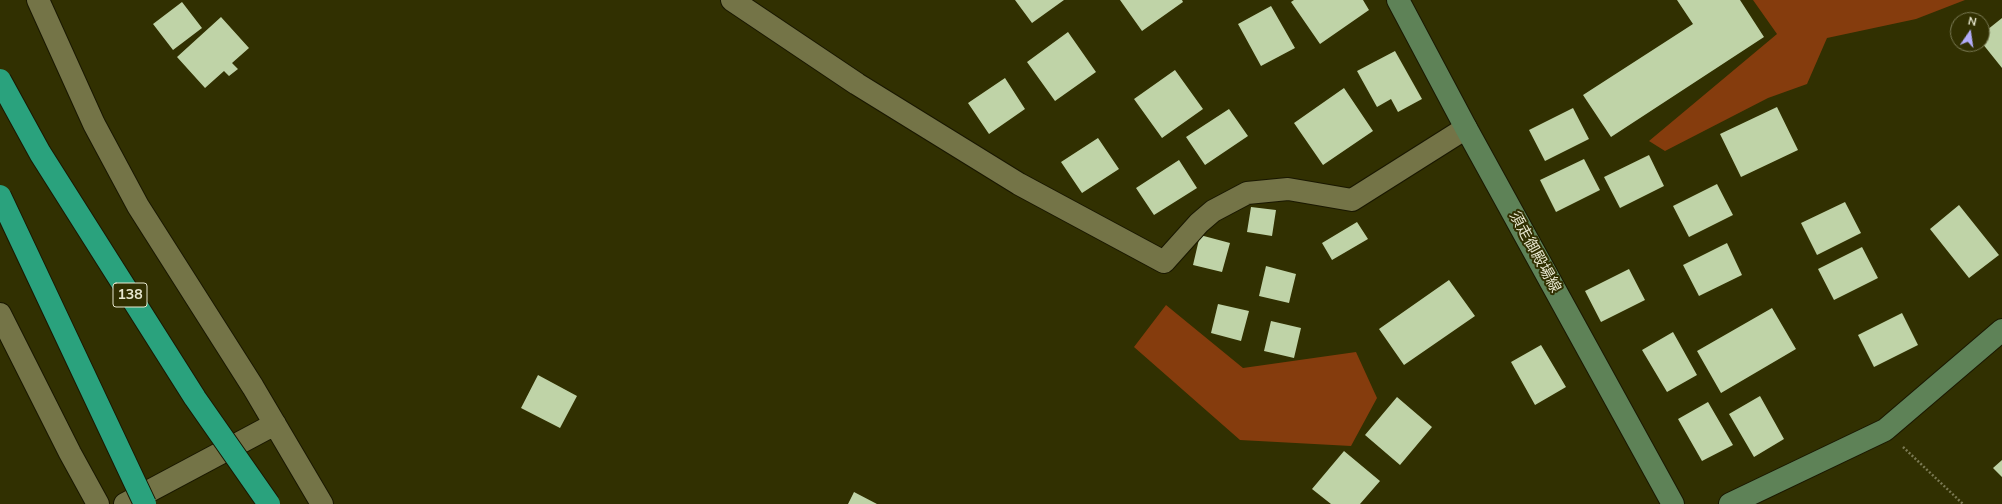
<!DOCTYPE html>
<html>
<head>
<meta charset="utf-8">
<style>
	body { margin:0 }
	#map { position:relative; width:2002px; height:504px; overflow:hidden; background:#313001; font-family:Mulish,sans-serif }
	canvas { display:block }
	.north { position:absolute; left:1950px; top:12px; width:40px; height:40px; box-sizing:border-box; background:#313001; border:1px solid #7a7a54; border-radius:50%; rotate:13deg; font-size:11px; font-weight:700; line-height:16px; text-align:center; color:#e8e8d0 }
	.north::after { content:''; display:block; margin:auto; width:14px; height:18px; background:#b3adf9; clip-path:polygon(50% 0,100% 100%,50% 72%,0 100%) }
</style>
</head>
<body>
<div id="map">
<canvas width="2002" height="504"></canvas>
<div class="north">N</div>
</div>
<script>
const ctx = document.querySelector('canvas').getContext('2d');
ctx.lineJoin = 'round';
function paint(path, color) {
  ctx.fillStyle = color;
  ctx.fill(path, 'evenodd');
}
function toPath(rows) {
  const path = new Path2D();
  for (const r of rows) {
    path.moveTo(r[0], r[1]);
    for (let i = 2; i < r.length; i += 2) path.lineTo(r[i], r[i + 1]);
  }
  return path;
}
function stroke(path, color, width, dash) {
  ctx.strokeStyle = color;
  ctx.lineWidth = width;
  ctx.lineCap = dash ? 'butt' : 'round';
  ctx.setLineDash(dash || []);
  ctx.stroke(path);
}
function label(font, color, halo, rows, align = 'center') {
  ctx.font = font + ' Mulish,"Noto Sans JP",sans-serif';
  ctx.lineWidth = 4;
  ctx.setLineDash([]);
  ctx.textBaseline = 'middle';
  ctx.strokeStyle = halo;
  ctx.fillStyle = color;
  for (const [text, x, y, turn = 0] of rows) {
    ctx.save();
    ctx.translate(x, y);
    ctx.rotate((+turn || 0) * Math.PI / 180);
    ctx.textAlign = isNaN(turn) ? turn : align;
    if (halo) ctx.strokeText(text, 0, 0);
    ctx.fillText(text, 0, 0);
    ctx.restore();
  }
}
const green = toPath([
	[1753,0,1965,0,1916,19,1827,38,1807,84,1768,98,1665,151,1649,141,1777,34],
	[1166,305,1243,368,1356,352,1377,398,1351,446,1240,440,1134,347]
]);
const building = toPath([
	[1015,0,1064,0,1032,23],
	[1120,0,1182,0,1183,2,1142,31],
	[1294,0,1363,0,1369,10,1320,44,1291,2],
	[1677,0,1740,0,1764,37,1611,137,1583,95,1693,24],
	[182,2,202,28,173,50,153,24],
	[1271,6,1295,48,1261,66,1238,24],
	[221,17,249,48,232,63,238,69,229,76,224,71,205,88,177,57],
	[2002,18,2002,68,1982,43,1982,34],
	[1068,32,1096,72,1055,101,1027,62],
	[1395,51,1422,99,1398,112,1391,99,1377,107,1357,71],
	[1175,70,1203,109,1162,138,1134,99],
	[1005,78,1025,109,989,134,968,103],
	[1344,88,1373,131,1323,165,1294,123],
	[1777,107,1798,150,1741,177,1720,134],
	[1573,108,1589,139,1545,161,1529,130],
	[1229,109,1248,136,1205,165,1186,137],
	[1098,138,1119,169,1082,193,1061,162],
	[1649,155,1664,186,1620,208,1604,177],
	[1584,159,1600,190,1556,212,1540,180],
	[1179,160,1197,188,1154,215,1136,188],
	[1717,184,1733,215,1689,237,1673,206],
	[1845,202,1861,233,1817,255,1801,223],
	[1959,205,1999,255,1969,278,1930,229],
	[1251,207,1276,210,1272,236,1247,232],
	[1357,222,1368,239,1332,260,1322,243],
	[1200,235,1230,243,1222,272,1193,265],
	[1727,243,1742,275,1699,296,1683,265],
	[1862,247,1878,278,1834,300,1818,269],
	[1266,266,1296,274,1289,303,1259,296],
	[1629,269,1645,300,1601,322,1585,291],
	[1449,280,1475,316,1404,365,1379,329],
	[1218,304,1249,311,1241,341,1211,333],
	[1772,308,1796,349,1721,393,1697,351],
	[1902,313,1918,345,1874,367,1858,335],
	[1271,321,1301,328,1294,358,1264,351],
	[1673,332,1697,375,1667,392,1642,350],
	[1541,345,1566,387,1535,405,1511,362],
	[538,375,577,396,560,428,521,408],
	[1760,396,1784,439,1754,457,1729,414],
	[1397,397,1432,427,1400,465,1365,435],
	[1708,402,1733,445,1702,461,1678,419],
	[1344,451,1380,481,1360,504,1331,504,1312,489],
	[2002,460,2002,477,1993,468],
	[854,492,877,504,848,504]
]);
const path = toPath([
	[1903,447,1963,504]
]);
const street = toPath([
	[38,0,94,124,138,206,253,387,322,504],
	[732,0,857,84,1019,184,1164,262,1199,223,1213,211,1247,193,1288,189,1352,200,1466,128],
	[0,314,70,453,98,504],
	[125,504,275,424]
]);
const secondary = toPath([
	[1398,0,1466,128,1673,504],
	[1730,504,1885,430,2002,330]
]);
const highwayBridge = toPath([
	[0,80,40,153,195,398,269,504],
	[0,196,145,504]
]);
const shields = [
	[130,295,34]
];
const shieldNames = [
	["138",130,295]
];
const streetNames = [
	["須走御殿場線",1535,252,61]
];
paint(green, '#853c0d');
paint(building, '#bfd3a7');
stroke(street, '#191700', 24);
stroke(secondary, '#191700', 24);
stroke(path, '#7a7953', 2.5, [2, 2]);
stroke(street, '#747447', 22);
stroke(secondary, '#5e8257', 22);
stroke(highwayBridge, '#191700', 24, []);
stroke(highwayBridge, '#2aa27d', 22);
for (const [x, y, w] of shields) {
  const box = new Path2D();
  box.roundRect(x - w / 2, y - 12, w, 24, 3);
  ctx.fillStyle = '#313001';
  ctx.fill(box);
  stroke(box, '#e8e8d0', 1);
}
label('bold 14px', '#e8e8d0', null, shieldNames);
label('15px', '#e8e8d0', '#313001', streetNames);
</script>
</body>
</html>
